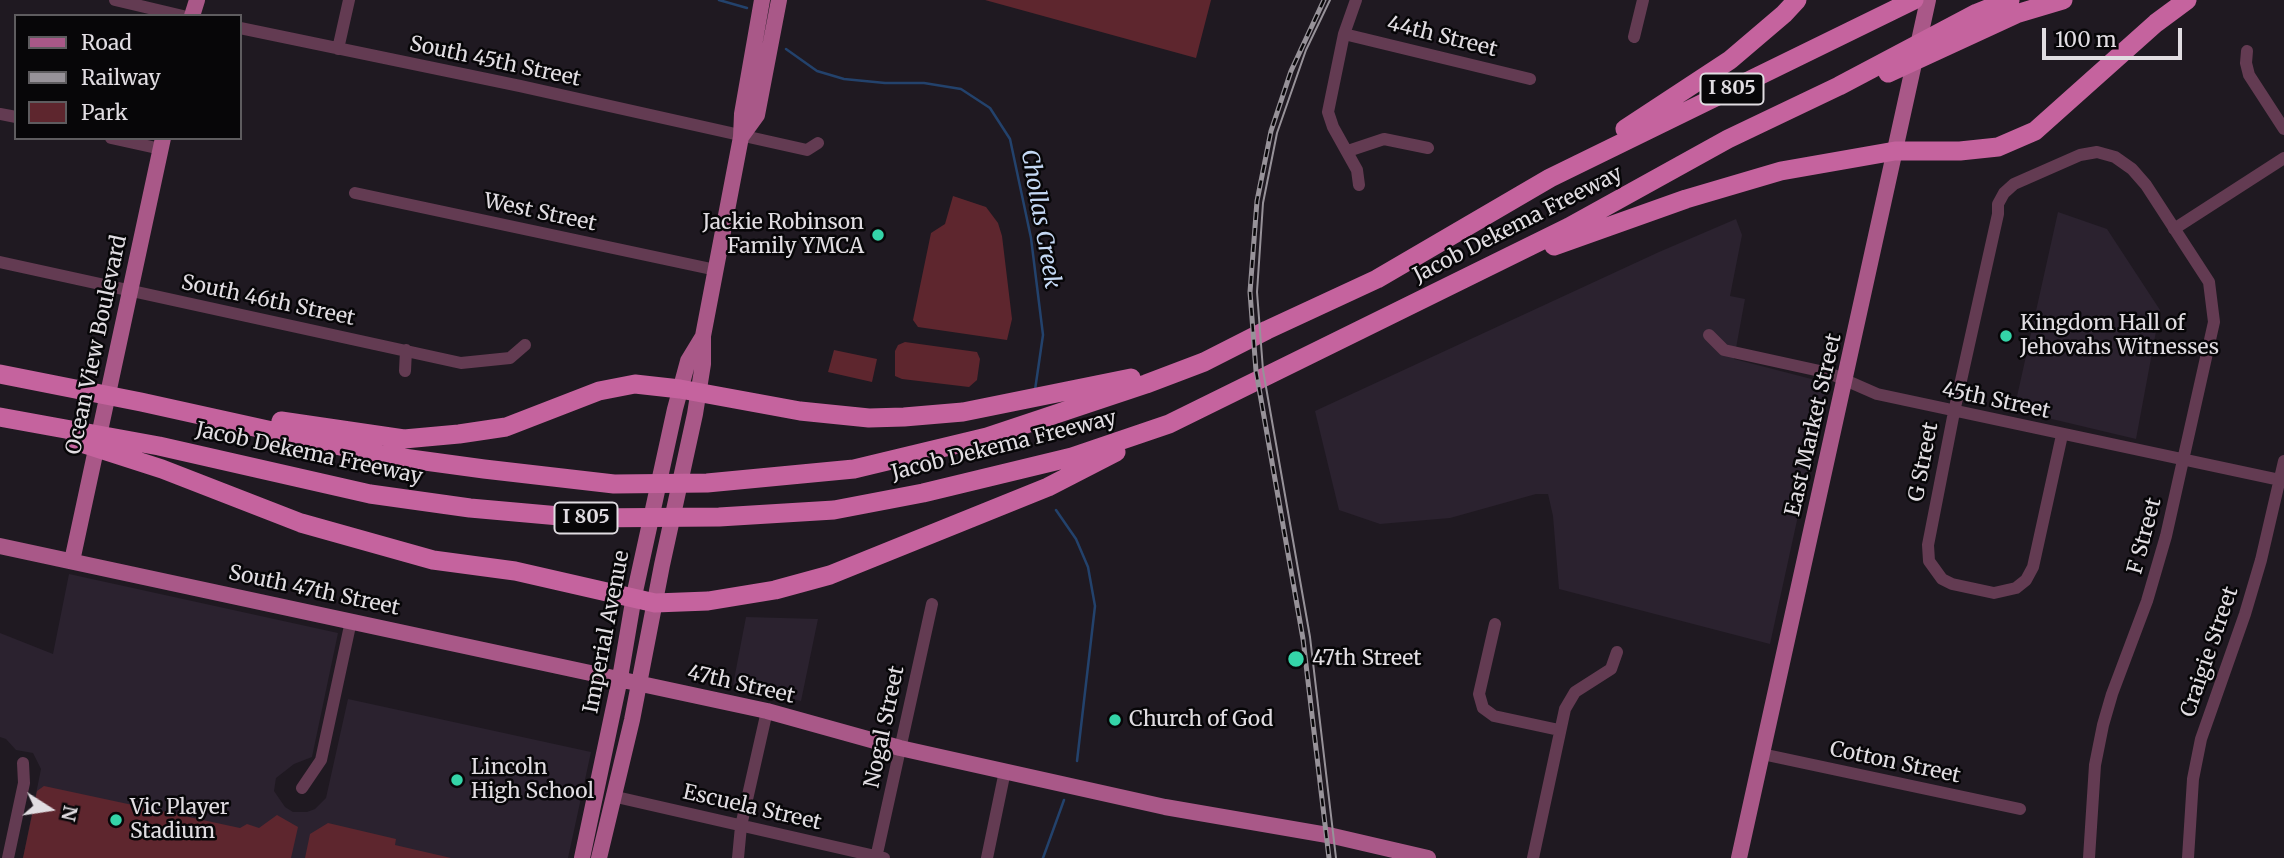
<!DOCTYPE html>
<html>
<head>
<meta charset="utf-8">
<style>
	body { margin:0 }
	#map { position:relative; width:2284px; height:858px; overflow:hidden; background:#1f1921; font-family:Merriweather,serif }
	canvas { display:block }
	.legend { position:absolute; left:14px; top:14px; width:228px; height:126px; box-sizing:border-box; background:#070608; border:2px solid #5e5c5f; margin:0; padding:9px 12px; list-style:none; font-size:21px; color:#e1dde2 }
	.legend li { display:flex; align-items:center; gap:14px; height:35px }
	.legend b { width:35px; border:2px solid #5e5c5f }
	.north { position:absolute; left:14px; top:774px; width:70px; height:70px; -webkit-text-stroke:5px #070608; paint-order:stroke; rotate:102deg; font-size:19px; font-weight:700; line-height:28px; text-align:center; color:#e1dde2 }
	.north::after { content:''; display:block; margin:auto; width:24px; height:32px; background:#e1dde2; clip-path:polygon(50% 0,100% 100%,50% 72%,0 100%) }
	.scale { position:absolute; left:2042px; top:28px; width:140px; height:32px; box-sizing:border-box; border:4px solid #e1dde2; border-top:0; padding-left:9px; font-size:21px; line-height:24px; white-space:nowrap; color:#e1dde2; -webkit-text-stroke:5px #070608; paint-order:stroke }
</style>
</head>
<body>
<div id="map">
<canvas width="2284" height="858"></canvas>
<ul class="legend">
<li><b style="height:9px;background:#a95888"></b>Road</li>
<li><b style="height:9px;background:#979299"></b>Railway</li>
<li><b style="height:19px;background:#5e262e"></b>Park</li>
</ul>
<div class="north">N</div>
<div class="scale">100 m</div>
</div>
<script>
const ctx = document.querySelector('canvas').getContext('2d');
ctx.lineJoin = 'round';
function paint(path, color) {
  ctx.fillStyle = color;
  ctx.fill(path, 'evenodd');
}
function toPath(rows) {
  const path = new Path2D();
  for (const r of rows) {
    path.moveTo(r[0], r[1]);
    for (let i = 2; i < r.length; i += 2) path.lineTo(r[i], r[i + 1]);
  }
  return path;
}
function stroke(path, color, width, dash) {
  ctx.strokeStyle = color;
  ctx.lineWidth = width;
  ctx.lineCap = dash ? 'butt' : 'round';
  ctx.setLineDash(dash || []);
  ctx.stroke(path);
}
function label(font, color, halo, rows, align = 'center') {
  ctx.font = font + ' Merriweather,serif';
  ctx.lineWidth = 5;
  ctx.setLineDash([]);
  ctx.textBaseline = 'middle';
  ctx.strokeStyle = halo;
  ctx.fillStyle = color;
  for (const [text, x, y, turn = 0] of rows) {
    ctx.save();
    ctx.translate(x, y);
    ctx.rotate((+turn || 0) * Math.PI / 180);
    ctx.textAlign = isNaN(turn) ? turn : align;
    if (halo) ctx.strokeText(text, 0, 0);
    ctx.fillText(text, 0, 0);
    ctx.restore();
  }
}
const built = toPath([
	[2058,212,2107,229,2160,310,2136,439,2014,410],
	[1736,219,1742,235,1730,296,1745,299,1734,359,1827,383,1770,644,1559,589,1553,516,1548,494,1536,494,1450,518,1380,524,1339,510,1315,411,1659,252],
	[69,574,338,633,312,757,294,764,276,778,274,791,285,807,293,812,307,812,315,809,326,798,348,699,591,752,568,858,23,858,41,769,33,753,16,750,6,739,0,737,0,633,53,654],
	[746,617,818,619,801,701,733,685]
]);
const green = toPath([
	[985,0,1211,0,1196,58],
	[953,196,986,207,998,223,1002,236,1012,319,1007,340,918,327,913,320,931,233,945,224],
	[905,342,977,352,980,359,977,380,969,387,902,379,895,376,895,351,898,345],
	[834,350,877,359,872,382,828,372],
	[44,786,240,828,247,824,259,828,277,815,298,827,291,858,23,858,37,791],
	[328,823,396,839,395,845,451,858,305,858,310,834]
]);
const stream = toPath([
	[719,0,747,8],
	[786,49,817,71,844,79,885,83,924,83,961,89,990,108,1010,139,1031,238,1043,335,1035,390],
	[1056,510,1076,539,1088,567,1095,606,1077,761],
	[1043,858,1064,800]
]);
const minor = toPath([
	[115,0,183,16],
	[1356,0,1344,34,1328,112,1333,127,1357,170,1359,185],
	[240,28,520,86,807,150,818,143],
	[1344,34,1530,79],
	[1634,37,1643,0],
	[338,49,349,0],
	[2247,51,2246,63,2249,75,2284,129],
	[0,114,16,117],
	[111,138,161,149],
	[1348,151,1384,139,1428,148],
	[355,193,716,270],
	[2174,229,2284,158],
	[0,262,461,363,510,358,525,345],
	[1709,335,1724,350,1829,373,1877,394,2284,481],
	[405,371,406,350],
	[2062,435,2033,567,2026,580,2016,588,1994,593,1952,584,1942,579,1929,561,1928,545,1954,412,1998,214,1998,204,2004,193,2014,184,2080,155,2097,152,2115,157,2132,169,2146,185,2209,282,2214,322,2166,536,2147,601,2112,694,2103,725,2095,765,2089,858],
	[1495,624,1479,694,1483,708,1494,716,1559,730],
	[1762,754,2020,809],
	[302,788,321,760,351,621],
	[612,796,884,858],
	[8,858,24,783,23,763],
	[738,858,741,826,767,711],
	[876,858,932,604],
	[987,858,1005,771],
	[1533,858,1565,709,1575,692,1611,669,1617,652],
	[2188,858,2193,779,2201,739,2245,614,2261,560,2284,461]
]);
const major = toPath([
	[192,16,197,0],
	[741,137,757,115,779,0],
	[0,546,767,711,900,748,1165,807,1333,836,1428,858],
	[72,561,163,138],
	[582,858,620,678,634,596,675,409,688,361,702,338],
	[599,858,632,720,662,565,695,414,703,364,703,336,741,137,742,114,762,0],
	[1739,858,1928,0]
]);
const highway = toPath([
	[1888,73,2016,14,2063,0],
	[1625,129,1730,60,1784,14,1797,0],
	[1554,246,1686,199,1781,171,1895,151,1960,151,1998,147,2035,131,2156,23,2187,0],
	[0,374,141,402,381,455,484,469,614,484,707,483,854,469,987,437,1146,384,1204,362,1267,330,1377,279,1550,178,1914,0],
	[0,417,159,446,370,494,470,508,582,518,719,517,834,510,923,493,1072,457,1169,424,1569,227,1728,139,1839,86,1977,13,2010,0],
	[281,421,404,439,459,434,506,427,599,391,635,384,680,389,800,411,869,418,904,417,963,412,1131,378],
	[75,441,162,469,301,523,433,560,515,571,655,603,708,601,775,590,830,575,1048,487,1116,452]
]);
const tram = toPath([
	[1330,0,1306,50,1277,133,1263,203,1257,292,1263,370,1310,637,1336,858]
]);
const rail = toPath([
	[1324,0,1291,71,1271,131,1257,201,1250,292,1256,371,1303,639,1329,858]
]);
const markers = [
	[878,235,7,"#34d4a8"],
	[2006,336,7,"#34d4a8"],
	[1296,659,9,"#34d4a8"],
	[1115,720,7,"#34d4a8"],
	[457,780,7,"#34d4a8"],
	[116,820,7,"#34d4a8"]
];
const shields = [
	[1732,89,63],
	[586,518,63]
];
const shieldNames = [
	["I 805",1732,89],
	["I 805",586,518]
];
const streetNames = [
	["44th Street",1442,37,14],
	["South 45th Street",495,62,12],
	["West Street",540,213,12],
	["Jacob Dekema Freeway",1518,225,-27],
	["South 46th Street",268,301,12],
	["Ocean View Boulevard",97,345,-78],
	["45th Street",1996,401,12],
	["East Market Street",1814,425,-77],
	["Jacob Dekema Freeway",1004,446,-14],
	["Jacob Dekema Freeway",309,454,12],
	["G Street",1924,462,-79],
	["F Street",2145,536,-75],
	["South 47th Street",314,591,12],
	["Imperial Avenue",607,632,-79],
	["Craigie Street",2210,652,-71],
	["47th Street",741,685,13],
	["Nogal Street",885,727,-78],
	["Cotton Street",1895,763,12],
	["Escuela Street",752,808,13]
];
const poiNames = [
	["Jackie Robinson",864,223,"right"],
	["Family YMCA",864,247,"right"],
	["Kingdom Hall of",2020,324],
	["Jehovahs Witnesses",2020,348],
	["47th Street",1312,659],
	["Church of God",1129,720],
	["Lincoln",471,768],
	["High School",471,792],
	["Vic Player",130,808],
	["Stadium",130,832]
];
const waterNames = [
	["Chollas Creek",1040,219,80]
];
paint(built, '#2b222f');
paint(green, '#5e262e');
stroke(stream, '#23426c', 2.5);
stroke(minor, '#633b52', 12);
stroke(major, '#a95888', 16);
stroke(highway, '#c5639e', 19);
stroke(tram, '#979299', 2);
stroke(rail, '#979299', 5);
stroke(rail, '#070608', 2.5, [8]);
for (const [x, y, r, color] of markers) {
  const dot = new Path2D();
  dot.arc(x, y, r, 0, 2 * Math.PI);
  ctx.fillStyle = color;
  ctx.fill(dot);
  stroke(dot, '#070608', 2.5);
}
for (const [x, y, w] of shields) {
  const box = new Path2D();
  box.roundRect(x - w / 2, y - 15.5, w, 31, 5);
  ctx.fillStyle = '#070608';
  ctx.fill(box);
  stroke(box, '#e1dde2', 2);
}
label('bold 19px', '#e1dde2', null, shieldNames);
label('21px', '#e1dde2', '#070608', streetNames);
label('21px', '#e1dde2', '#070608', poiNames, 'left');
label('italic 23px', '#c4d8f4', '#070608', waterNames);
</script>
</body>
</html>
